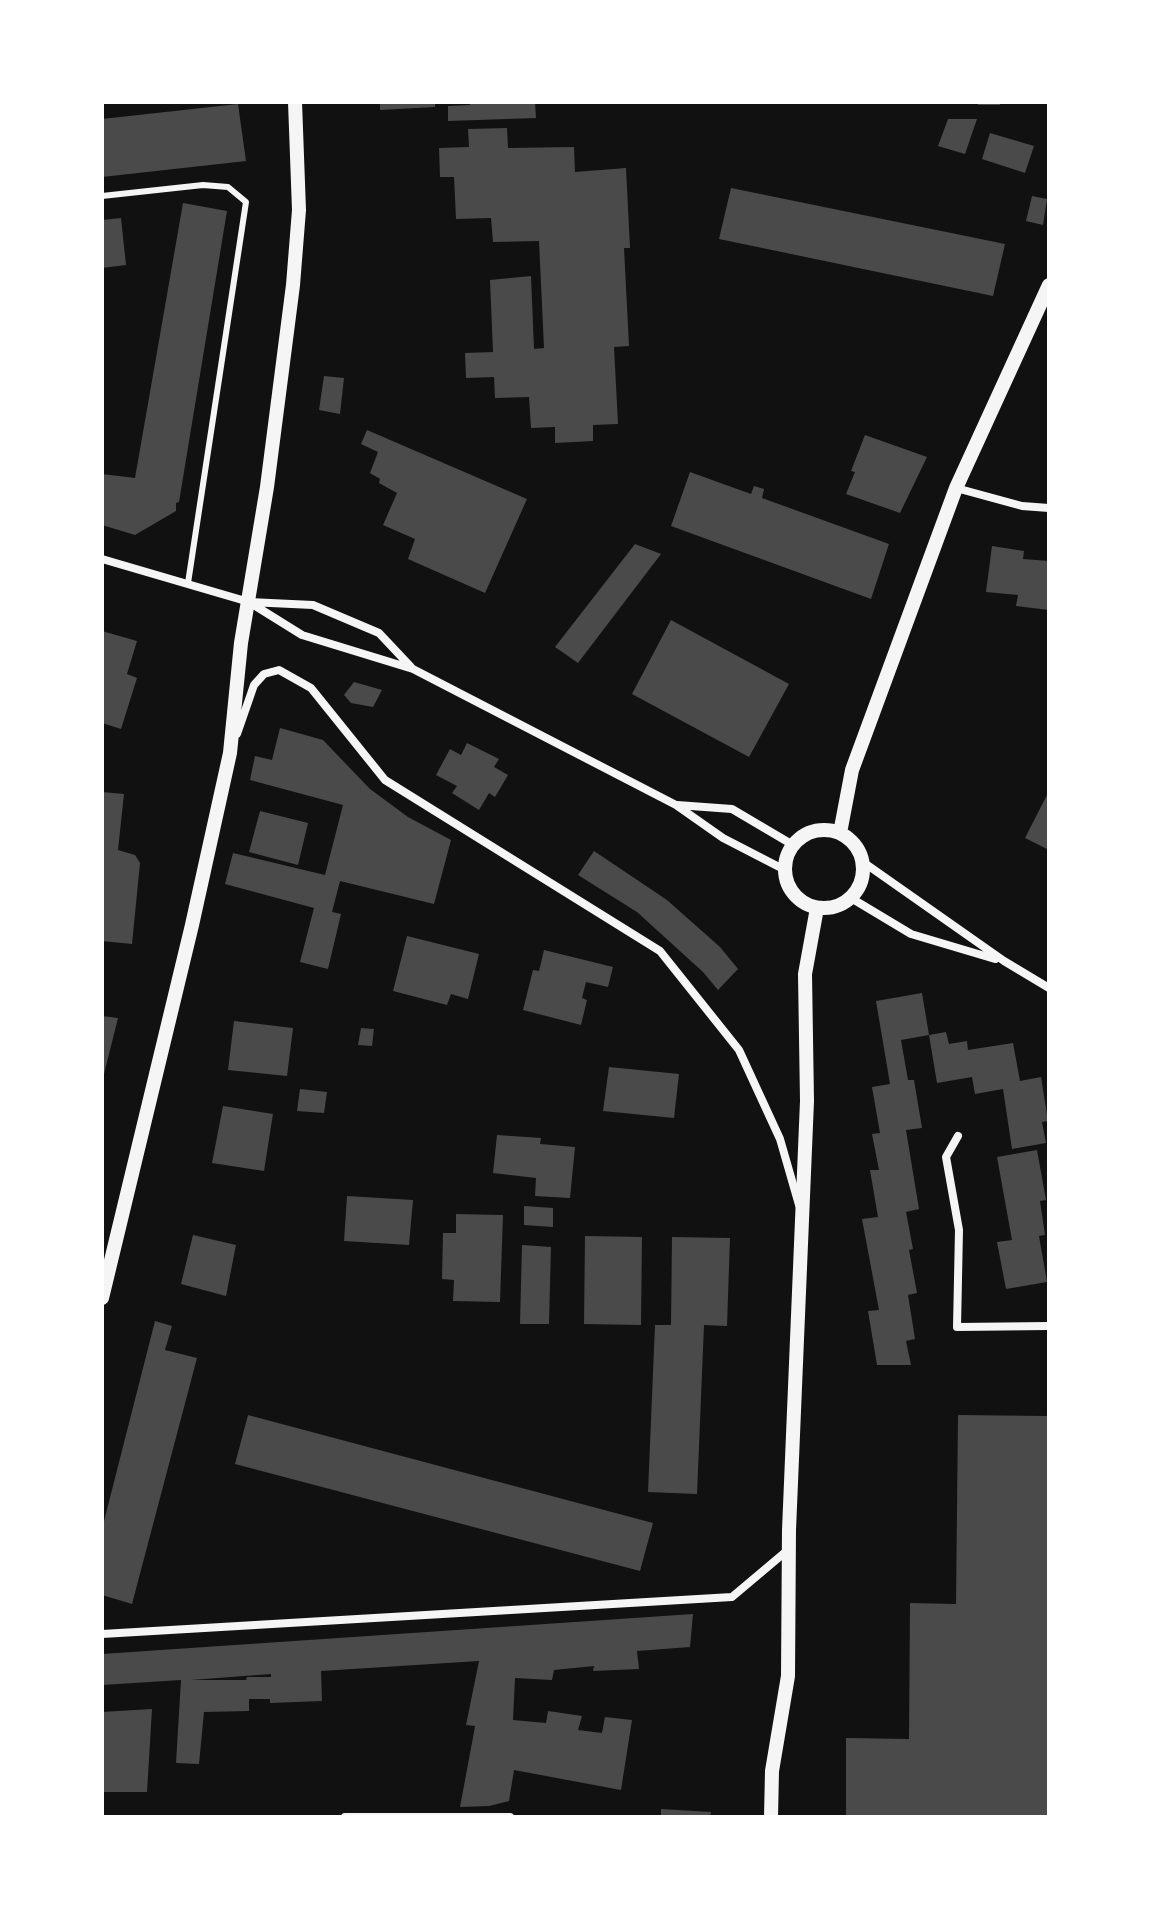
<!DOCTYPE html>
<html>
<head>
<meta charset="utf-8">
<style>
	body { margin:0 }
	#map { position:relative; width:1151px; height:1919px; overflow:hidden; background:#111; font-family:"Space Grotesk",sans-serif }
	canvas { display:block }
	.frame { position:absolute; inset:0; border:104px solid #fff; pointer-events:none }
</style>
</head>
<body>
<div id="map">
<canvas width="1151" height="1919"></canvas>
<div class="frame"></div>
</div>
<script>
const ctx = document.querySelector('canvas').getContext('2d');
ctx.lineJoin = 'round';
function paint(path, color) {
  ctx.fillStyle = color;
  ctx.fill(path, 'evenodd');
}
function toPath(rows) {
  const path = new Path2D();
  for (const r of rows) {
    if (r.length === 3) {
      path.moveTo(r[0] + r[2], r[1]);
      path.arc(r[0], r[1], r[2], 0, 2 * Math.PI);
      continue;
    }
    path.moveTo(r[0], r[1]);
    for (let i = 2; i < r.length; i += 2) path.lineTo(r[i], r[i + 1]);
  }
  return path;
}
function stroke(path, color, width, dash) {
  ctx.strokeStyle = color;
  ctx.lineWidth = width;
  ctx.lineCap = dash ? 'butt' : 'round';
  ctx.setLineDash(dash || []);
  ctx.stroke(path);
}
const building = toPath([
	[380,102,435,102,435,107,380,110],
	[469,102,535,103,536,118,448,121,448,106,470,105],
	[978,102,1000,102,1000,105,978,105],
	[238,104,246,161,102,177,102,119],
	[948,119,977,119,965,154,938,146],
	[507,128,508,148,574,147,575,172,626,168,630,248,624,248,629,346,614,347,618,424,593,425,593,441,555,443,555,427,531,428,529,397,495,398,494,377,466,378,465,353,493,352,490,280,531,276,534,349,544,348,539,241,493,242,491,218,456,219,454,177,440,177,439,148,469,147,468,129],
	[990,133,1034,146,1025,173,982,159],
	[731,188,1005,244,993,296,719,239],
	[1032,196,1047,199,1043,225,1026,221],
	[183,203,227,211,179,502,176,503,176,511,135,535,102,525,102,474,135,478],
	[121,218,126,265,102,268,102,220],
	[324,376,344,378,340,414,319,410],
	[367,430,527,499,485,593,408,559,415,539,383,525,397,493,379,483,380,479,370,473,378,452,361,444],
	[865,435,927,457,900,513,846,494,855,472,851,471],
	[690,472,751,494,754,486,764,489,762,498,889,544,871,599,671,526],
	[635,544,661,554,578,663,555,647],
	[992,546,1024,551,1023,559,1049,561,1049,610,1016,606,1018,595,986,592],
	[671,620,789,684,749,757,632,694],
	[102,631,137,641,127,674,137,678,121,729,102,723],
	[354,682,382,690,373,707,351,703,344,695],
	[280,728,323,740,370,789,408,817,451,840,434,904,340,881,332,912,341,914,328,969,300,962,314,908,225,884,233,853,325,875,343,805,250,780,255,756,272,760],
	[467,743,499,759,494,767,508,775,495,797,489,793,479,810,452,793,457,786,436,775,450,749,461,755],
	[1049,791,1049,850,1025,838],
	[102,792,124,794,118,850,135,855,140,863,132,944,102,941],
	[260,811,308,823,298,865,249,852],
	[594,851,667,900,720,947,738,969,718,990,703,972,637,912,578,875],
	[407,936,479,954,468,999,451,994,447,1005,393,991],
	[544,950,613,967,608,987,586,982,582,998,587,1000,581,1025,523,1010,533,970,539,971],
	[922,993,929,1035,901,1040,908,1080,914,1080,922,1128,906,1130,919,1209,906,1212,913,1249,909,1250,917,1293,908,1295,915,1339,906,1341,911,1365,877,1365,868,1311,879,1310,862,1219,878,1217,870,1170,879,1170,872,1134,880,1133,872,1087,890,1084,876,1001],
	[102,1016,118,1018,103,1078,102,1078],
	[234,1021,293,1028,287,1076,228,1070],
	[361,1028,374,1029,372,1046,358,1045],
	[946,1032,949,1044,967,1041,968,1050,1013,1043,1020,1081,1041,1077,1048,1121,1042,1122,1046,1143,1012,1149,1003,1089,975,1094,972,1077,937,1083,929,1035],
	[609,1067,679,1074,674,1118,603,1111],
	[300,1089,327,1092,324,1113,297,1111],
	[223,1106,273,1114,264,1171,212,1163],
	[497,1135,541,1138,540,1144,575,1147,570,1198,535,1196,536,1178,493,1173],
	[1037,1150,1046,1200,1040,1201,1045,1235,1039,1236,1047,1282,1006,1289,997,1242,1012,1240,997,1157],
	[347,1196,413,1200,409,1245,344,1241],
	[524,1206,553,1208,553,1227,524,1225],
	[456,1214,503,1215,500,1302,453,1301,454,1280,442,1279,443,1233,456,1233],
	[193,1235,236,1245,226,1296,181,1284],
	[585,1236,642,1237,641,1325,584,1324],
	[672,1237,730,1238,727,1326,704,1325,697,1494,648,1492,655,1325,671,1325],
	[522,1245,551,1247,549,1324,520,1324],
	[155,1321,172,1326,165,1350,197,1358,132,1604,102,1595,102,1529],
	[248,1415,653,1523,640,1571,235,1464],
	[958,1415,1047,1416,1047,1817,846,1817,846,1738,909,1739,910,1603,956,1604],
	[693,1614,690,1647,637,1651,639,1669,593,1671,594,1666,554,1670,552,1680,515,1678,513,1720,546,1723,548,1711,582,1716,578,1730,602,1733,605,1717,632,1720,621,1790,514,1770,509,1801,489,1806,460,1807,474,1732,475,1726,466,1725,479,1661,321,1671,322,1701,270,1703,270,1699,249,1699,249,1711,204,1712,199,1764,176,1763,181,1680,102,1685,102,1654],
	[271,1674,271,1677,247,1677,246,1680,191,1680],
	[152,1709,147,1792,102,1792,102,1712],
	[661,1809,711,1812,710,1817,661,1817]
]);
const service = toPath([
	[102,196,203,185,228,187,246,202,188,583]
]);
const minor = toPath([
	[956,488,1022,506,1049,508],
	[102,559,249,602,313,605,379,633,411,667],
	[249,602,302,635,413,669,676,805,723,838,785,870],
	[237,734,254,685,264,674,279,670,311,688,385,780,660,951,739,1050,780,1139,799,1205],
	[677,805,732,809,793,845],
	[863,862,1004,961,1049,988],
	[851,898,911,934,995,959],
	[958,1136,946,1157,959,1230,957,1327,1049,1326],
	[102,1634,732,1597,789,1549],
	[345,1817,510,1817]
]);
const tertiary = toPath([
	[824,869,39],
	[840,833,852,770,956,488,1049,285],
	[102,1298,192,925,230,753,241,643,267,487,293,285,299,210,295,102],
	[771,1817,772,1771,788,1676,789,1530,807,1101,805,974,817,908]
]);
paint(building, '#4a4a4a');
stroke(service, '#f5f5f5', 6);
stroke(minor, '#f5f5f5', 8);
stroke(tertiary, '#f5f5f5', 14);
</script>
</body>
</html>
